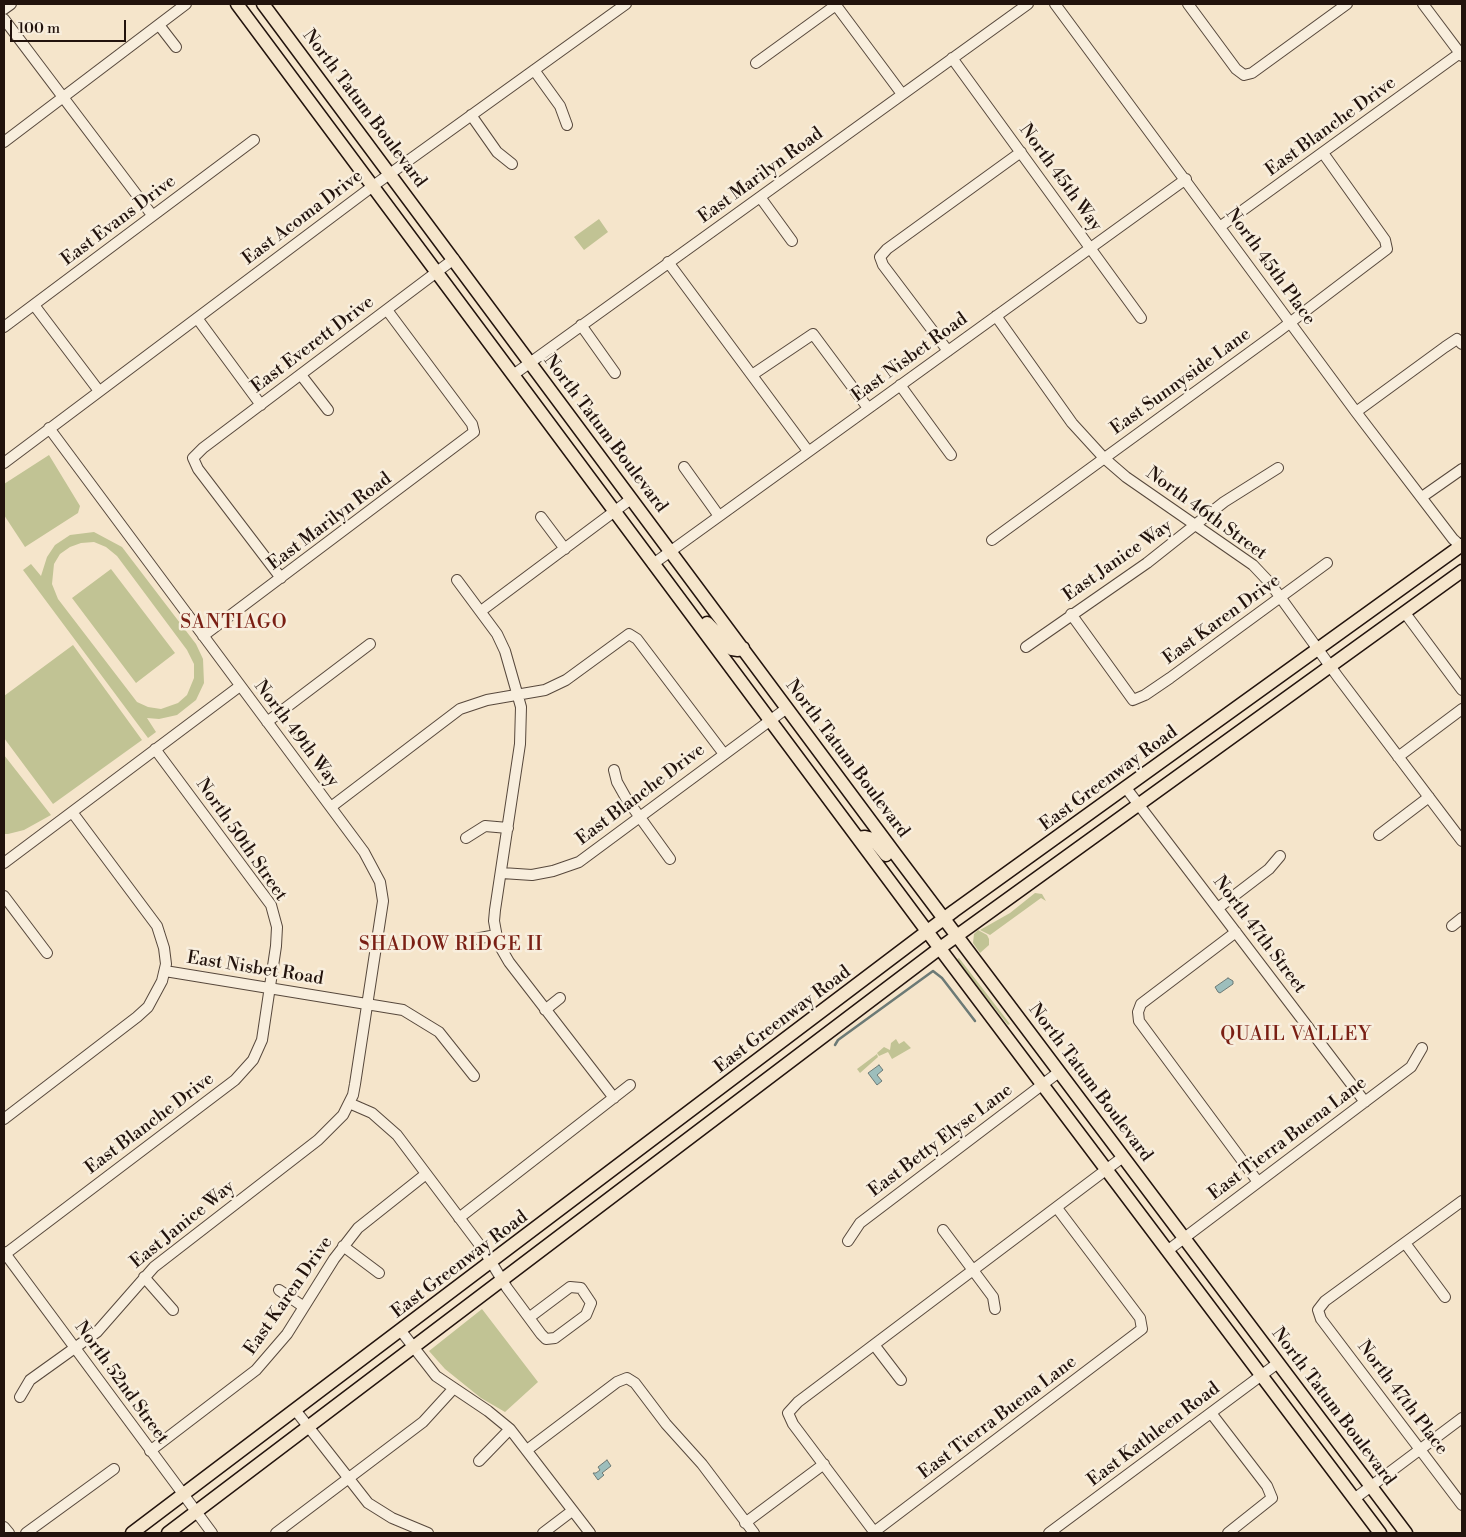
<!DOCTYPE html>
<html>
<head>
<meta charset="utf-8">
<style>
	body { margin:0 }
	#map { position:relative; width:1466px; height:1537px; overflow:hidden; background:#f5e5cb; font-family:"Libre Bodoni",serif }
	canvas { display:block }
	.frame { position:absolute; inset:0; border:5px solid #22130d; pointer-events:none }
	.scale { position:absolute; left:10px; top:20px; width:116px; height:22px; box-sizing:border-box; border:2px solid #22130d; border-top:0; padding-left:6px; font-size:15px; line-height:18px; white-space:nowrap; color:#22130d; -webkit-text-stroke:4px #f8eedd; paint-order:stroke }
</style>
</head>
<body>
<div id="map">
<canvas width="1466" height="1537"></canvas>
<div class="frame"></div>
<div class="scale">100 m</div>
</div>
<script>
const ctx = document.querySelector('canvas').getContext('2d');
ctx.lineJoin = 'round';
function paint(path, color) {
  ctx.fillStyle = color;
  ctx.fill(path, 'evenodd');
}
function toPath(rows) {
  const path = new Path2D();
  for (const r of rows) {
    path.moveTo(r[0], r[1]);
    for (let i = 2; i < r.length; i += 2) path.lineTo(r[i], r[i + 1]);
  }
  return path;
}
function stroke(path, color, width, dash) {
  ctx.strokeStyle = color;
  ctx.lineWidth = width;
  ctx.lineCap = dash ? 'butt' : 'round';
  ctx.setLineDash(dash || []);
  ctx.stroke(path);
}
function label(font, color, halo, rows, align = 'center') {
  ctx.font = font + ' "Libre Bodoni",serif';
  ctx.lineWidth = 5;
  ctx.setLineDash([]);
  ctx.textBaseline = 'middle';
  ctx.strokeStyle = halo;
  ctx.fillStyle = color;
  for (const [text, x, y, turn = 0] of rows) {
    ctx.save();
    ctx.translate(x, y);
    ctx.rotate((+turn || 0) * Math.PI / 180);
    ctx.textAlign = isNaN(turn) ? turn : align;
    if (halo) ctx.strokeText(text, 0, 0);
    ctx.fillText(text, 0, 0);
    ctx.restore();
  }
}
const green = toPath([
	[599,219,608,232,584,250,574,237],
	[49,455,80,506,78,513,25,547,4,515,4,484],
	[94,532,122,547,196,644,203,659,204,683,196,700,177,715,159,719,147,718,156,732,148,738,23,570,31,564,41,576,47,557,55,545,70,535],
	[94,542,106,547,117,556,187,650,194,664,194,678,187,695,178,703,161,709,148,707,137,702,58,599,52,584,54,564,60,554,70,547,81,543],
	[111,569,175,653,136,683,72,598],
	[73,645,142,740,53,804,4,738,4,696],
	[4,755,51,815,24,830,8,834,4,834],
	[1035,893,1042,894,1046,901,1041,898,990,935,980,930,1010,913],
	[978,930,987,935,989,939,989,945,980,953,973,943,974,934],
	[959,958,1010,1024,1008,1025,965,971,957,959],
	[896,1039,899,1044,904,1041,911,1048,892,1059,888,1052,879,1056,877,1053,884,1047,890,1050,891,1043],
	[877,1054,878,1057,860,1073,857,1069],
	[482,1309,538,1382,505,1412,481,1398,445,1369,429,1351]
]);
const water = toPath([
	[1228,978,1233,981,1233,984,1220,993,1218,992,1215,987,1228,978],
	[879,1065,883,1070,877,1075,882,1081,877,1085,868,1073,879,1065],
	[607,1460,611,1466,602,1473,604,1475,598,1480,593,1473,596,1473,600,1470,598,1467,607,1460]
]);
const stream = toPath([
	[835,1045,838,1040,933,971,942,978,975,1021]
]);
const minor = toPath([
	[835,4,902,94],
	[1055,4,1356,412,1453,539,1462,547],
	[1188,4,1236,69,1244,75,1252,73,1347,4],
	[1423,4,1462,56],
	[4,9,11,4],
	[4,19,152,215],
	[159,25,176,47],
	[952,58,1141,318],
	[756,63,836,5],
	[534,70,560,106,567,125],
	[471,115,497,152,512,164],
	[4,142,186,4],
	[760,197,792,241],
	[1221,226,1460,53],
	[668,262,808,451],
	[34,305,99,391],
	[996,316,1072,423,1104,458,1126,477,1253,565,1270,583,1338,677,1462,841],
	[197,318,261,405],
	[581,325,615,373],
	[4,327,254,140],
	[948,351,883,265,880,257,887,249,1021,152],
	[301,375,328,410],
	[513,375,1028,4],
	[752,375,813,334,868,408],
	[900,385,951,455],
	[1356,412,1445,347,1457,339,1462,344],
	[4,463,373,186,626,4],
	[684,467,719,516],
	[1422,497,1462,469],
	[541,517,565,549],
	[992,540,1279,331,1387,249,1385,240,1323,153],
	[653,564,1186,179],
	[281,578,198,469,193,458,203,448,454,259],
	[457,580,497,634,505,651,521,707,520,744,495,910,494,921,498,943,509,962,614,1098],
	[481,611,631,499],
	[1405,613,1462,690],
	[1071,614,1133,700,1145,695,1170,678,1327,563],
	[203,636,474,432,472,424,387,310],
	[1026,647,1147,563,1224,502,1278,468],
	[267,722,370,644],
	[1398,757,1462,709],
	[614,770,617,782,626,798,670,859],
	[1126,788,1365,1102],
	[331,807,460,709,487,700,545,690,566,680,629,634,637,639,724,754],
	[1379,835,1429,797],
	[466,838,485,826,508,828],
	[4,863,240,686],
	[502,873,532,875,553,871,579,862,787,708],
	[4,896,47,953],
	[1218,908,1269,869,1280,856],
	[1452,926,1462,918],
	[1236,932,1141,1004,1138,1012,1139,1021,1258,1182],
	[475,939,496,935],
	[165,971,403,1010,439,1032,474,1076],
	[545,1010,560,998],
	[349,1103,372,1113,397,1135,485,1252,507,1288,541,1334,546,1339,555,1338,586,1315,591,1303,581,1288,570,1287,530,1317],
	[4,1119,137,1017,148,1007,162,981,166,964,164,948,157,926,72,812],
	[1462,1201,1325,1301,1318,1310,1321,1319,1462,1505],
	[459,1218,630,1085],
	[943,1230,993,1297,995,1309],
	[848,1241,860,1223,1059,1072],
	[1405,1243,1445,1297],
	[343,1246,379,1273],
	[1167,1251,1411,1067,1422,1048],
	[4,1252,212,1533],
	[4,1255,235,1080,253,1060,262,1040,276,946,277,927,271,905,155,749],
	[144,1277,173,1310],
	[279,1290,304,1307],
	[401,1331,436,1376,488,1411,510,1429,590,1533],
	[875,1346,901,1380],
	[20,1397,30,1380,97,1332,154,1267,318,1140,343,1115,353,1095,355,1084,383,901,380,882,364,852,49,428],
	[296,1411,368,1503,392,1518,428,1533],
	[1211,1413,1267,1486,1272,1498,1228,1533],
	[527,1450,617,1382,627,1378,635,1383,666,1424,702,1464,754,1533],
	[150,1451,256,1370,287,1334,334,1259,358,1228,426,1174],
	[479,1461,510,1429],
	[1354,1499,1462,1418],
	[745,1523,824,1464],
	[4,1527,9,1533],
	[874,1532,1142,1329,1140,1318,1057,1208],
	[26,1533,114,1469],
	[276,1533,423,1422,454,1388],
	[543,1533,572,1511],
	[875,1533,793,1424,788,1413,798,1402,1123,1157],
	[1049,1533,1278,1363]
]);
const major = toPath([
	[237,4,947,958,1380,1533],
	[263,4,896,855,1406,1533],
	[707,623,732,649,738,650,743,648],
	[858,838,865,837,873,839,886,855],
	[132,1533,954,911,1462,545],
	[168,1533,940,948,1462,571]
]);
const streetNames = [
	["North Tatum Boulevard",364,109,53],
	["East Blanche Drive",1331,127,-36],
	["East Marilyn Road",761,176,-36],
	["North 45th Way",1060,178,54],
	["East Acoma Drive",303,218,-37],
	["East Evans Drive",119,221,-37],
	["North 45th Place",1270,267,54],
	["East Everett Drive",313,345,-37],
	["East Nisbet Road",910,358,-36],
	["East Sunnyside Lane",1181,382,-36],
	["North Tatum Boulevard",605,434,53],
	["North 46th Street",1206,514,36],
	["East Marilyn Road",330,522,-37],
	["East Janice Way",1118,561,-35],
	["East Karen Drive",1222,620,-36],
	["North 49th Way",296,734,53],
	["North Tatum Boulevard",847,759,53],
	["East Greenway Road",1109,779,-36],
	["East Blanche Drive",641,795,-37],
	["North 50th Street",241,840,55],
	["North 47th Street",1259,935,53],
	["East Nisbet Road",255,969,9],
	["East Greenway Road",783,1020,-37],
	["North Tatum Boulevard",1090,1083,53],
	["East Blanche Drive",150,1124,-37],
	["East Tierra Buena Lane",1288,1139,-37],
	["East Betty Elyse Lane",941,1141,-37],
	["East Janice Way",183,1225,-39],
	["East Greenway Road",460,1265,-37],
	["East Karen Drive",289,1296,-55],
	["North 52nd Street",121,1383,54],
	["North 47th Place",1402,1398,53],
	["North Tatum Boulevard",1333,1407,53],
	["East Tierra Buena Lane",998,1418,-37],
	["East Kathleen Road",1154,1435,-37]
];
const neighbourhoodNames = [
	["SANTIAGO",234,623],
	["SHADOW RIDGE II",451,945],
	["QUAIL VALLEY",1296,1035]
];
paint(green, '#c1c394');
paint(water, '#9dbebc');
stroke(water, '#6c7a76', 1);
stroke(stream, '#6c7a76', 2.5);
stroke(minor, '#57483c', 12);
stroke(major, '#22130d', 15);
stroke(minor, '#f8eedd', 10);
stroke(major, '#f5e5cb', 12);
label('18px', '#22130d', '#f8eedd', streetNames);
ctx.letterSpacing = '1px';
label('19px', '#7a1f14', '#f8eedd', neighbourhoodNames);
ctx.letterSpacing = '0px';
</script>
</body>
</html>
